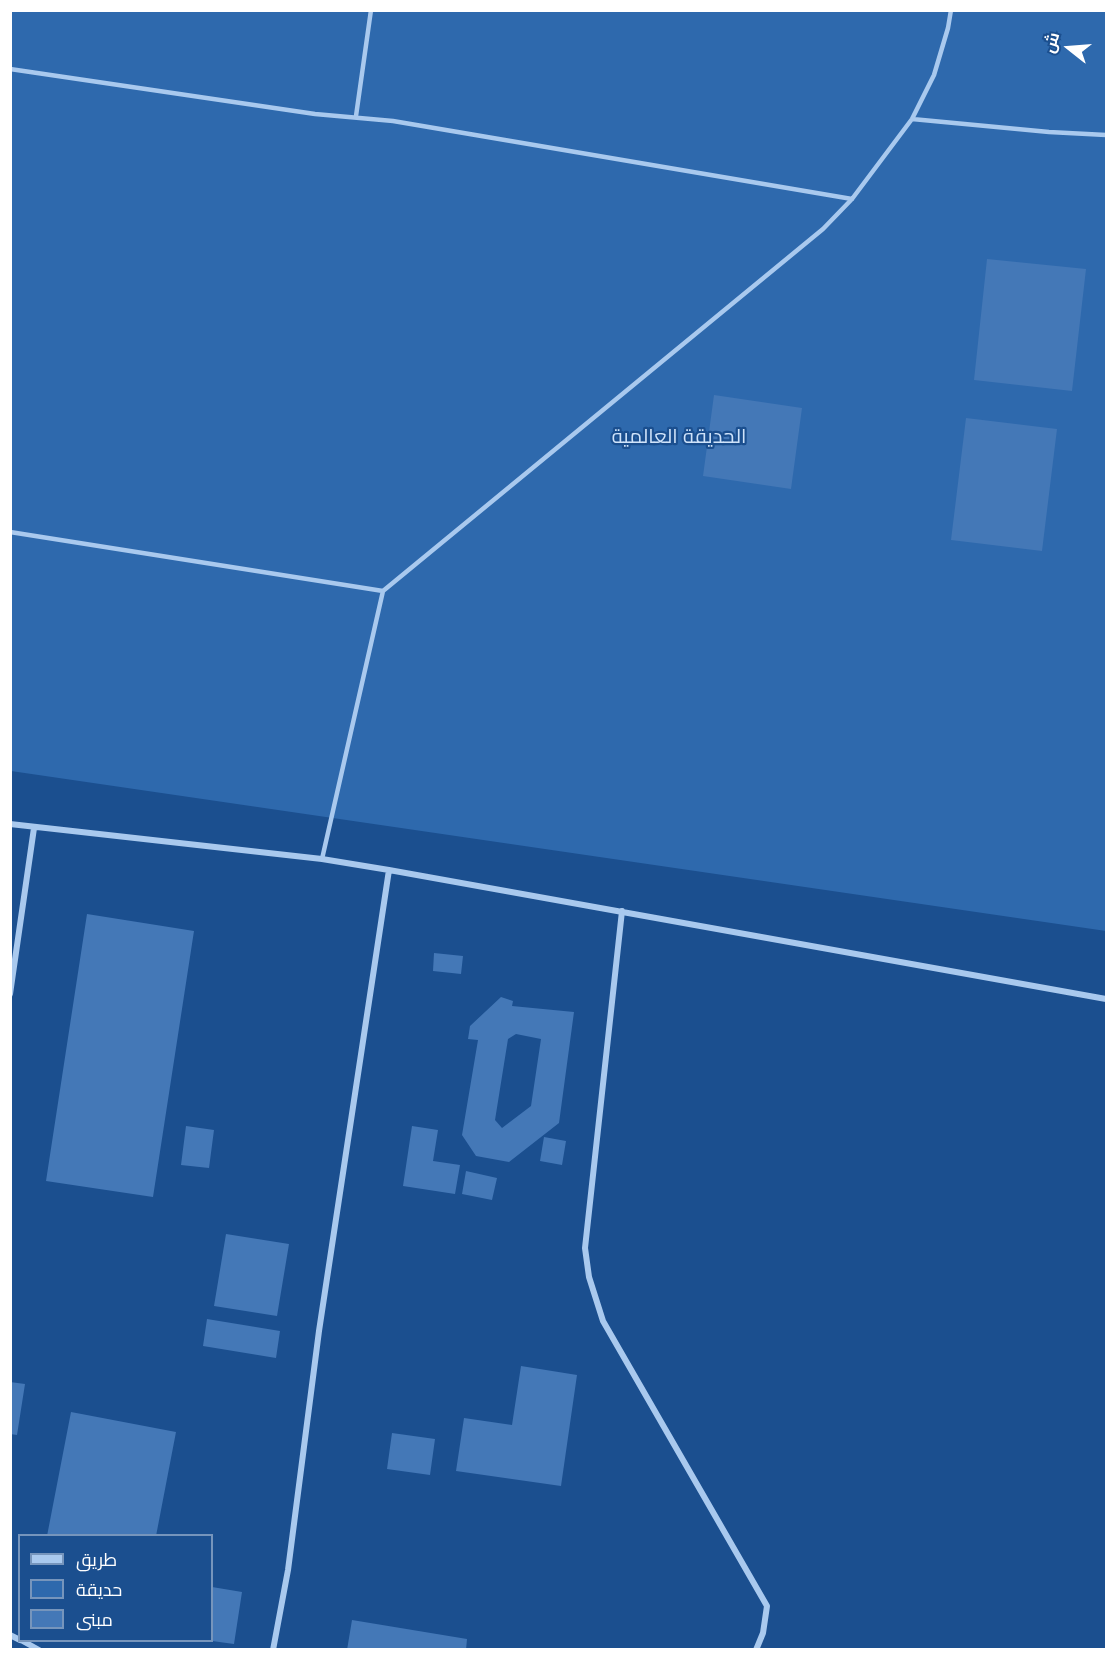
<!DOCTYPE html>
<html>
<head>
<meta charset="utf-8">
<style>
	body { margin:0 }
	#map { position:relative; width:1117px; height:1660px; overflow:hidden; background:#1b4f8f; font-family:"Fira Sans",Cairo,sans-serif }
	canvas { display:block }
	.frame { position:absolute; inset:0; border:12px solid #fff; pointer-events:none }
	.legend { position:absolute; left:18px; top:1534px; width:195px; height:108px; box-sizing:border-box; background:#1b4f8f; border:2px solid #7695bc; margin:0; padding:8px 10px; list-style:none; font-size:18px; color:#fff }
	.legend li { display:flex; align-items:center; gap:12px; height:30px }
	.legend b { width:30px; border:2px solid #7695bc }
	.north { position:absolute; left:1039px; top:18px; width:60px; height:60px; -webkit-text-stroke:4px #1b4f8f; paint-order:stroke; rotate:287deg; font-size:16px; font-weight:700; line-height:24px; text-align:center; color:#fff }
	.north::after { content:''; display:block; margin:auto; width:21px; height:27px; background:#fff; clip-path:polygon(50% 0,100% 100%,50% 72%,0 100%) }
</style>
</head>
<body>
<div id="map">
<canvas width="1117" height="1660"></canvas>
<div class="frame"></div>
<ul class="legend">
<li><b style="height:8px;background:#a9c9ee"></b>طريق</li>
<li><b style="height:16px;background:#2e69ad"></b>حديقة</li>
<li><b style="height:16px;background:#4478b7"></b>مبنى</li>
</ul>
<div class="north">ش</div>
</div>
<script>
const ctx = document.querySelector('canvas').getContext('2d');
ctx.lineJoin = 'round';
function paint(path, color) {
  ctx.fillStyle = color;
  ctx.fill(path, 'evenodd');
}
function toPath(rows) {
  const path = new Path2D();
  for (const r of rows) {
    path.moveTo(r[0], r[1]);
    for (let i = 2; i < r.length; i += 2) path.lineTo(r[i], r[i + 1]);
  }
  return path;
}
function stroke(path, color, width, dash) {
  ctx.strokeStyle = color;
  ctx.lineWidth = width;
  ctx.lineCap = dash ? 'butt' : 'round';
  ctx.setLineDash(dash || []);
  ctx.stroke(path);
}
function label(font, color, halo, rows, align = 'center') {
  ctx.font = font + ' "Fira Sans",Cairo,sans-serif';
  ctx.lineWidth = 4.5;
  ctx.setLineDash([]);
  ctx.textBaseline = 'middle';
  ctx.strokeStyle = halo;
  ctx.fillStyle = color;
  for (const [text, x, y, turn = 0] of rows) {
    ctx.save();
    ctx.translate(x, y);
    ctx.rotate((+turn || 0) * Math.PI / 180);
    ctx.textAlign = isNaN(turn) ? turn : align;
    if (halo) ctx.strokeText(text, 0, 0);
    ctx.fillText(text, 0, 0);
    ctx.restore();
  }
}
const green = toPath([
	[11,11,1106,11,1106,931,11,771]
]);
const building = toPath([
	[987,259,1086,269,1072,391,974,380],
	[714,395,802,408,791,489,703,476],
	[966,418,1057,429,1042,551,951,540],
	[87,914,194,931,153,1197,46,1181],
	[434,953,463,956,461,974,433,971],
	[501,997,513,1001,512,1006,574,1012,559,1123,509,1162,476,1156,462,1135,478,1040,468,1039,470,1026],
	[516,1034,541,1039,531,1106,502,1128,495,1120,508,1039],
	[186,1126,214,1130,209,1168,181,1165],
	[412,1126,438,1130,433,1161,460,1165,455,1194,403,1186],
	[544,1137,566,1141,562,1165,540,1161],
	[466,1171,497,1178,492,1200,462,1194],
	[226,1234,289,1244,277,1316,214,1306],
	[207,1319,280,1331,276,1358,203,1346],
	[521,1366,577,1375,561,1486,456,1471,464,1418,512,1425],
	[10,1382,25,1384,17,1435,10,1434],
	[71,1412,176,1432,156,1536,47,1536],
	[392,1433,435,1439,430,1475,387,1469],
	[212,1587,242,1592,234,1644,212,1641],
	[352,1620,467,1639,466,1650,347,1650]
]);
const service = toPath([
	[10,69,315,114,393,121,852,199],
	[356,116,371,10],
	[912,119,1049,132,1106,135],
	[10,532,383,591,823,229,852,199,912,119,934,75,948,28,951,10],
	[322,859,383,591]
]);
const minor = toPath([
	[10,824,322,859,389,870,1106,999],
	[622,911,585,1248,589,1277,603,1321,767,1606,763,1633,756,1650],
	[10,994,34,828],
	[10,1635,20,1640],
	[21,1640,39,1650],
	[273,1650,288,1570,319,1331,389,870]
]);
const parkNames = [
	["الحديقة العالمية",679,437]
];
paint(green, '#2e69ad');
paint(building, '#4478b7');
stroke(service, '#a9c9ee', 4.5);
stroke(minor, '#a9c9ee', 6);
label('20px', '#cfe3fa', '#1b4f8f', parkNames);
</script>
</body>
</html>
